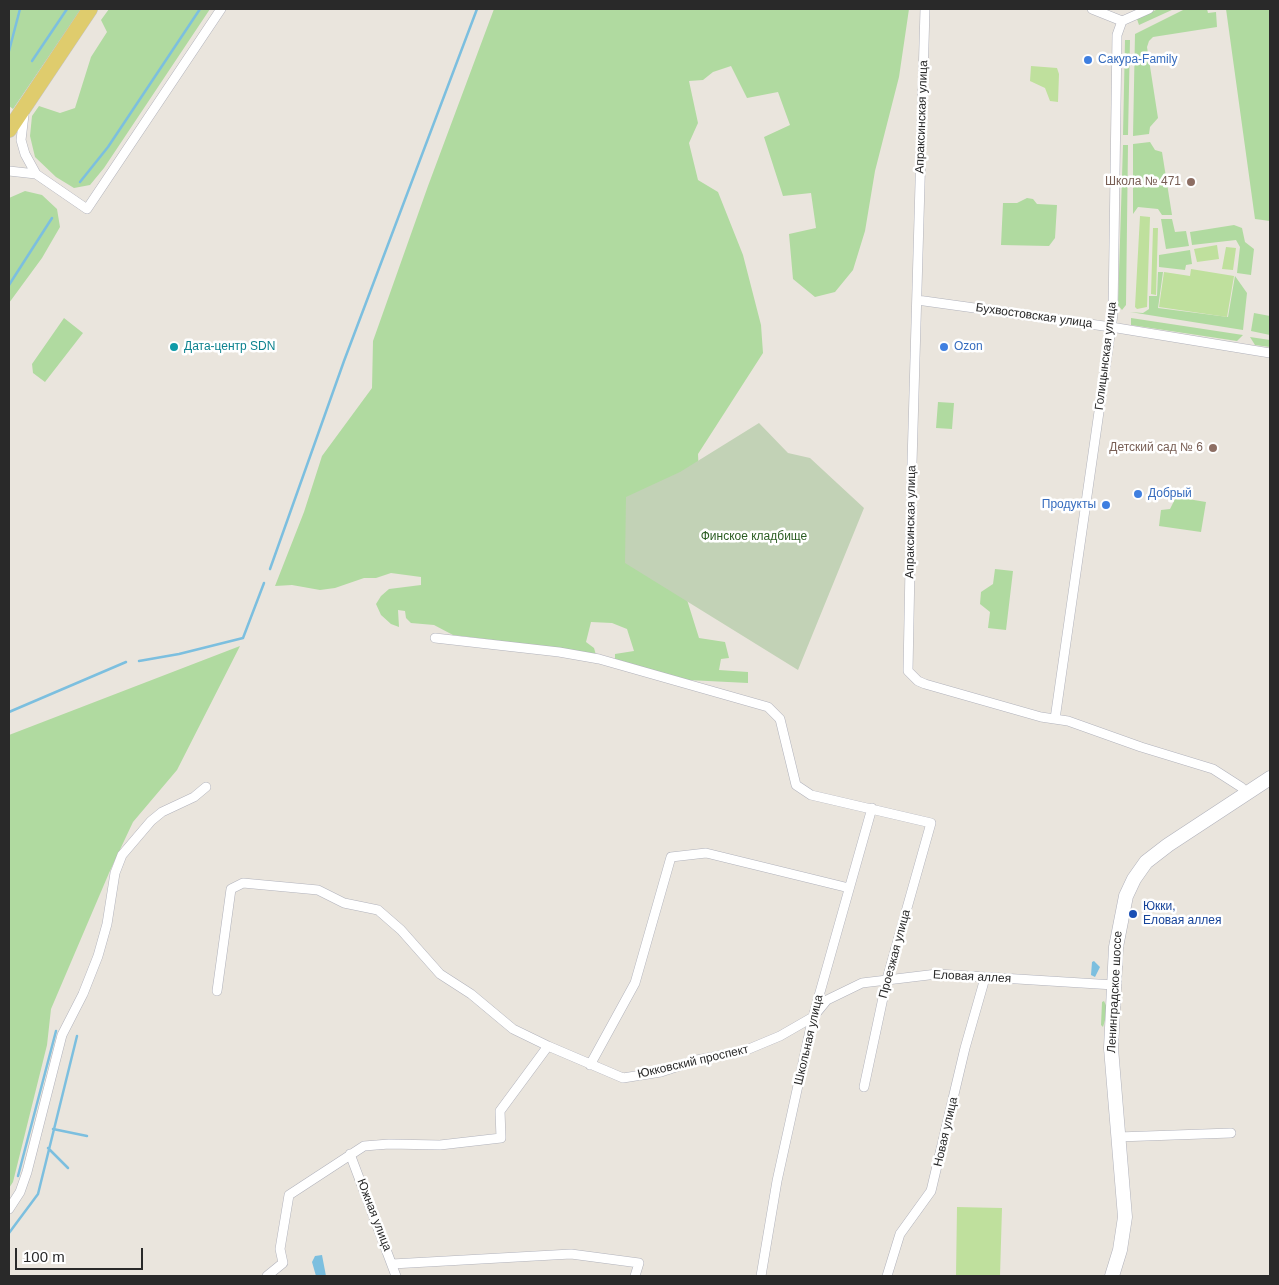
<!DOCTYPE html>
<html>
<head>
<meta charset="utf-8">
<style>
	body { margin:0 }
	#map { position:relative; width:1279px; height:1285px; overflow:hidden; background:#eae5dd; font-family:Arial,sans-serif }
	canvas { display:block }
	.frame { position:absolute; inset:0; border:10px solid #292929; pointer-events:none }
	.scale { position:absolute; left:15px; top:1248px; width:128px; height:22px; box-sizing:border-box; border:2px solid #292929; border-top:0; padding-left:6px; font-size:15px; line-height:18px; white-space:nowrap; color:#292929; -webkit-text-stroke:4px #fff; paint-order:stroke }
</style>
</head>
<body>
<div id="map">
<canvas width="1279" height="1285"></canvas>
<div class="frame"></div>
<div class="scale">100 m</div>
</div>
<script>
const ctx = document.querySelector('canvas').getContext('2d');
ctx.lineJoin = 'round';
function paint(path, color) {
  ctx.fillStyle = color;
  ctx.fill(path, 'evenodd');
}
function toPath(rows) {
  const path = new Path2D();
  for (const r of rows) {
    path.moveTo(r[0], r[1]);
    for (let i = 2; i < r.length; i += 2) path.lineTo(r[i], r[i + 1]);
  }
  return path;
}
function stroke(path, color, width, dash) {
  ctx.strokeStyle = color;
  ctx.lineWidth = width;
  ctx.lineCap = dash ? 'butt' : 'round';
  ctx.setLineDash(dash || []);
  ctx.stroke(path);
}
function label(font, color, halo, rows, align = 'center') {
  ctx.font = font + ' Arial,sans-serif';
  ctx.lineWidth = 5;
  ctx.setLineDash([]);
  ctx.textBaseline = 'middle';
  ctx.strokeStyle = halo;
  ctx.fillStyle = color;
  for (const [text, x, y, turn = 0] of rows) {
    ctx.save();
    ctx.translate(x, y);
    ctx.rotate((+turn || 0) * Math.PI / 180);
    ctx.textAlign = isNaN(turn) ? turn : align;
    if (halo) ctx.strokeText(text, 0, 0);
    ctx.fillText(text, 0, 0);
    ctx.restore();
  }
}
const green = toPath([
	[9,9,81,9,13,109,9,106],
	[109,9,210,9,104,168,90,185,74,188,56,177,35,157,30,136,32,116,39,106,60,113,75,108,91,57,107,32,101,20],
	[494,9,909,9,899,77,875,171,865,231,853,270,835,292,815,297,793,279,789,234,816,228,811,193,783,196,764,137,790,125,778,92,747,98,731,66,713,72,703,80,689,81,698,123,689,143,698,180,718,192,743,255,761,325,763,353,698,454,700,496,683,587,699,638,725,642,729,658,721,659,719,670,748,672,748,683,688,680,615,659,615,654,634,651,627,629,612,623,591,622,586,642,594,648,596,655,557,648,453,635,434,625,411,623,406,618,405,611,398,610,399,627,391,624,381,615,376,604,381,596,389,589,421,585,421,577,391,573,376,578,364,578,335,588,320,590,292,585,275,586,304,512,322,456,372,388,373,341,428,186],
	[1158,9,1174,9,1139,25,1137,19],
	[1185,9,1207,9,1208,13,1216,12,1217,27,1153,37,1149,41,1147,47,1158,118,1150,127,1149,134,1133,136,1135,34],
	[1226,9,1270,9,1270,221,1255,219],
	[1125,40,1130,40,1128,135,1123,135],
	[1150,142,1155,150,1162,152,1172,215,1162,215,1158,209,1138,207,1133,214,1133,144],
	[1123,145,1128,145,1126,305,1122,310,1118,305],
	[25,191,42,195,57,209,60,227,42,258,9,303,9,198],
	[1027,198,1033,199,1037,204,1057,205,1055,238,1049,246,1001,245,1003,203,1017,203],
	[1161,219,1172,219,1175,232,1186,231,1189,246,1166,249],
	[1234,225,1242,228,1245,242,1254,249,1251,275,1237,273,1240,247,1236,240,1192,245,1190,232],
	[1190,250,1192,264,1186,265,1185,270,1159,267,1159,255],
	[1158,272,1163,272,1158,308,1228,317,1235,276,1247,293,1243,330,1130,312,1143,313,1149,309,1149,296,1157,296],
	[1254,313,1270,316,1270,335,1251,331],
	[64,318,83,333,45,382,33,373,32,364],
	[1131,318,1243,335,1237,341,1131,325],
	[1250,337,1270,340,1270,347,1255,345],
	[938,402,954,403,952,429,936,428],
	[1176,497,1206,502,1201,532,1159,526,1161,510,1170,509],
	[995,569,1013,571,1006,630,988,628,990,612,980,604,981,592,993,584],
	[240,646,177,770,133,822,109,873,51,1009,47,1045,13,1182,9,1188,9,735],
	[1104,1001,1108,1010,1103,1027,1101,1025,1102,1002]
]);
const cemetery = toPath([
	[759,423,788,453,810,458,864,508,798,670,625,563,626,497,680,472]
]);
const pitch = toPath([
	[1031,66,1057,68,1059,74,1058,102,1050,101,1045,88,1030,81],
	[1140,216,1150,217,1147,307,1137,309,1135,307],
	[1153,228,1158,228,1156,295,1151,294],
	[1217,245,1219,259,1197,262,1194,249],
	[1226,247,1236,248,1233,270,1222,269],
	[1191,269,1234,276,1227,317,1159,307,1164,272,1190,276],
	[957,1207,1002,1208,1000,1276,956,1276]
]);
const water = toPath([
	[1094,961,1100,967,1095,977,1091,975,1092,962],
	[322,1255,326,1276,316,1276,312,1262,315,1256]
]);
const stream = toPath([
	[9,51,20,9],
	[32,61,67,9],
	[80,182,108,147,200,9],
	[9,285,52,218],
	[270,569,344,361,477,9],
	[139,661,179,654,243,638,264,583],
	[9,712,126,662],
	[53,1129,87,1136],
	[48,1148,68,1168],
	[18,1176,56,1031],
	[9,1233,38,1194,77,1036]
]);
const minor = toPath([
	[925,9,912,463,908,671,918,681,925,684,1041,717,1068,721,1141,747,1213,769,1241,787,1247,793],
	[1092,9,1122,21],
	[24,115,21,140,25,154,36,174,87,209,221,9],
	[9,171,36,174],
	[917,300,1111,327,1270,353],
	[435,638,559,652,599,659,768,707,780,719,796,785,811,795,931,823,887,979,864,1087],
	[1055,719,1113,314,1117,35,1122,21,1149,9],
	[217,991,231,889,243,883,318,890,344,903,378,910,401,930,440,974,471,994,513,1029,548,1046],
	[590,1065,635,983,671,857,706,853,849,888],
	[1118,1137,1231,1133],
	[350,1154,396,1276],
	[9,1209,20,1192,27,1172,62,1035,83,994,98,956,107,924,115,873,122,855,151,821,162,812,194,797,206,787],
	[392,1264,571,1254,639,1263,635,1276],
	[267,1276,283,1263,280,1249,289,1195,364,1146,389,1144,440,1145,501,1138,500,1111,548,1046,623,1078,661,1072,697,1060,744,1051,780,1036,813,1017,827,1000,862,983,937,974,1114,985],
	[761,1276,777,1181,813,1017,872,808],
	[887,1276,900,1234,931,1191,965,1048,985,978]
]);
const secondary = toPath([
	[1112,1276,1120,1250,1125,1217,1111,1048,1116,947,1126,896,1134,879,1146,862,1168,845,1270,778]
]);
const primary = toPath([
	[9,130,90,9]
]);
const markers = [
	[1088,60,5,"#3f7fe0"],
	[1191,182,5,"#8d6e63"],
	[174,347,5,"#0f9aa8"],
	[944,347,5,"#3f7fe0"],
	[1213,448,5,"#8d6e63"],
	[1138,494,5,"#3f7fe0"],
	[1106,505,5,"#3f7fe0"],
	[1133,914,5,"#1a4fb4"]
];
const shopNames = [
	["Сакура-Family",1098,60],
	["Ozon",954,347],
	["Добрый",1148,494],
	["Продукты",1096,505,"right"]
];
const streetNames = [
	["Апраксинская улица",922,117,-88],
	["Бухвостовская улица",1034,316,8],
	["Голицынская улица",1106,356,-83],
	["Апраксинская улица",911,522,-89],
	["Проезжая улица",895,954,-75],
	["Еловая аллея",972,977,3],
	["Ленинградское шоссе",1115,992,-87],
	["Школьная улица",809,1040,-77],
	["Юкковский проспект",693,1062,-13],
	["Новая улица",946,1132,-77],
	["Южная улица",374,1215,69]
];
const educationNames = [
	["Школа № 471",1181,182],
	["Детский сад № 6",1203,448]
];
const cultureNames = [
	["Дата-центр SDN",184,347]
];
const parkNames = [
	["Финское кладбище",754,537]
];
const transitNames = [
	["Юкки,",1143,907],
	["Еловая аллея",1143,921]
];
paint(green, '#b0daa0');
paint(cemetery, '#c2d2b6');
paint(pitch, '#bfe09d');
paint(water, '#7cbfdf');
stroke(stream, '#7cbfdf', 2.5);
stroke(minor, '#b1b2bb', 10);
stroke(secondary, '#b1b2bb', 15);
stroke(primary, '#c3c3c3', 16);
stroke(minor, '#fff', 9);
stroke(secondary, '#fff', 14);
stroke(primary, '#dfcc6d', 15);
for (const [x, y, r, color] of markers) {
  const dot = new Path2D();
  dot.arc(x, y, r, 0, 2 * Math.PI);
  ctx.fillStyle = color;
  ctx.fill(dot);
  stroke(dot, '#fff', 2);
}
label('12px', '#366cbe', '#fff', shopNames, 'left');
label('12px', '#292929', '#fff', streetNames);
label('12px', '#785e54', '#fff', educationNames, 'right');
label('12px', '#0d838f', '#fff', cultureNames, 'left');
label('12px', '#2b5d23', '#fff', parkNames);
label('12px', '#164399', '#fff', transitNames, 'left');
</script>
</body>
</html>
